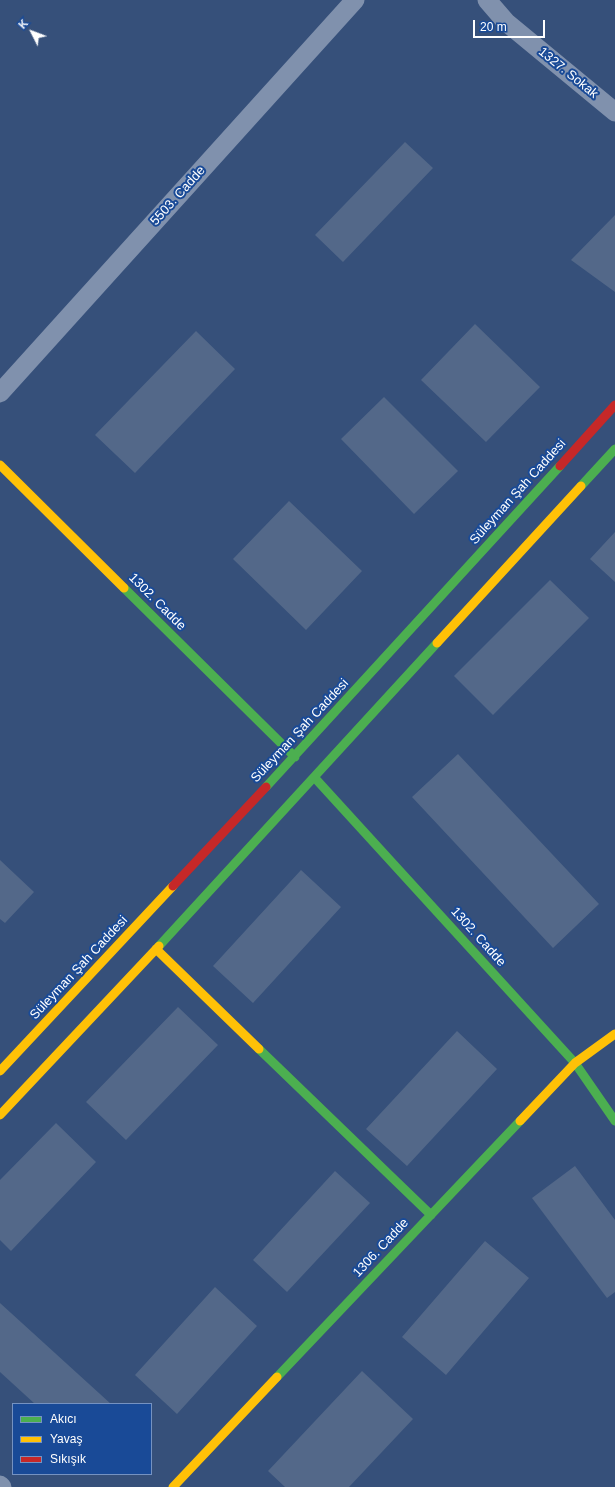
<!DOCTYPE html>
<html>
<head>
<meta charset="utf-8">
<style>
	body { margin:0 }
	#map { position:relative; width:615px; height:1487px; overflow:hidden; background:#36507a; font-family:Helvetica,sans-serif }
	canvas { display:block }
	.legend { position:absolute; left:12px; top:1403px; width:140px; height:72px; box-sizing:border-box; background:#194a97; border:1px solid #7592c1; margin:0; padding:5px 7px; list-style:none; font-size:12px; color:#fff }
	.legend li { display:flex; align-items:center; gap:8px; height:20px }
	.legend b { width:20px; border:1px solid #7592c1 }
	.north { position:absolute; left:12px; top:12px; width:40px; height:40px; -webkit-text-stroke:3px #194a97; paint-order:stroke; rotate:312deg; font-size:11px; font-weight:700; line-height:16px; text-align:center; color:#fff }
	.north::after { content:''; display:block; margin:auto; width:14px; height:18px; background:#fff; clip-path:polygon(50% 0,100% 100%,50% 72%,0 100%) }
	.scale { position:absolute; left:473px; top:20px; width:72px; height:18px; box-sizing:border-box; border:2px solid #fff; border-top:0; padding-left:5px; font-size:12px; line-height:14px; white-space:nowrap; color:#fff; -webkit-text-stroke:3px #194a97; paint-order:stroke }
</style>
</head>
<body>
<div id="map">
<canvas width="615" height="1487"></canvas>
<ul class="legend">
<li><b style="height:5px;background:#4caf50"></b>Akıcı</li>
<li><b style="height:5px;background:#ffc107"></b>Yavaş</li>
<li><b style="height:5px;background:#c62828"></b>Sıkışık</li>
</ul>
<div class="north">K</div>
<div class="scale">20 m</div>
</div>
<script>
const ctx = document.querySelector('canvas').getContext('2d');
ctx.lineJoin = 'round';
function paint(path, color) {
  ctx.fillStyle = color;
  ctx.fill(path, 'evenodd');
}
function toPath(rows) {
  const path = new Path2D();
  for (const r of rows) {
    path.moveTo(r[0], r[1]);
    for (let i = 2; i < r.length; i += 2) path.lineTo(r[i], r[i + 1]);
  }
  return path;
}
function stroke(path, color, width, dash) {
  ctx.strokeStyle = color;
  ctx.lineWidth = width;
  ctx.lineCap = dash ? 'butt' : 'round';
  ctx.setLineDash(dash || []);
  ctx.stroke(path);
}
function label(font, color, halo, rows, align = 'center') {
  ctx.font = font + ' Helvetica,sans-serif';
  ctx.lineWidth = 4;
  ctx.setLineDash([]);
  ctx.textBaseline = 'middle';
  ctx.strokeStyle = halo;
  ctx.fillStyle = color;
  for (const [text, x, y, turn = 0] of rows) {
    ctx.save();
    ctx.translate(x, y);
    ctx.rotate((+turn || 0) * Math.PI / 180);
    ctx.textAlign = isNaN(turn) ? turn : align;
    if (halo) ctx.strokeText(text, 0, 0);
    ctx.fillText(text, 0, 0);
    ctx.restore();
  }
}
const building = toPath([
	[405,142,433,168,343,262,315,235],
	[615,215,615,292,571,260],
	[475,324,540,387,486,442,421,380],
	[196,331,235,369,135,473,95,435],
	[384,397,458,471,414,514,341,439],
	[289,501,362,571,306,630,233,559],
	[615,532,615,582,590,559],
	[550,580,589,618,493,715,454,676],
	[458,754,599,904,553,948,412,797],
	[0,860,34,892,5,923,0,919],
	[301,870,341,907,253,1003,213,966],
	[178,1007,218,1045,126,1140,86,1102],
	[457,1031,497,1069,407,1166,366,1129],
	[56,1123,96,1162,11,1251,0,1240,0,1180],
	[575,1166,615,1220,615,1292,607,1298,532,1198],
	[335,1171,370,1203,287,1292,253,1260],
	[485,1241,529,1278,446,1375,402,1337],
	[215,1287,257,1326,177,1414,135,1375],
	[0,1303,111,1404,35,1404,0,1372],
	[362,1371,413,1419,349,1487,285,1487,268,1471]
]);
const street = toPath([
	[487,0,506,22,615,112],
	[0,393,355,0],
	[0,1485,2,1487]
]);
const fast = toPath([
	[581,486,615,449],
	[124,588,295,757],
	[314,777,575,1063,615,1121],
	[266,787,560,466],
	[159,946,437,643],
	[259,1049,431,1215],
	[277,1377,520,1121]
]);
const slow = toPath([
	[0,465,124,588],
	[437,643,581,486],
	[156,949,259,1049],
	[0,1071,173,886],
	[0,1115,159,946],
	[520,1121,575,1063,615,1034],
	[173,1487,277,1377]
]);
const jam = toPath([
	[560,466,615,405],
	[173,886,266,787]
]);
const streetNames = [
	["1327. Sokak",568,73,39],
	["5503. Cadde",178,196,-48],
	["Süleyman Şah Caddesi",518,492,-48],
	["1302. Cadde",157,602,45],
	["Süleyman Şah Caddesi",300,731,-47],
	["1302. Cadde",478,937,48],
	["Süleyman Şah Caddesi",79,968,-47],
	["1306. Cadde",381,1248,-47]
];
paint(building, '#536889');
stroke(street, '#8091ad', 19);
stroke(fast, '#4caf50', 9);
stroke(slow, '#ffc107', 9);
stroke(jam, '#c62828', 9);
label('13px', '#fff', '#194a97', streetNames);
</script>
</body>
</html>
